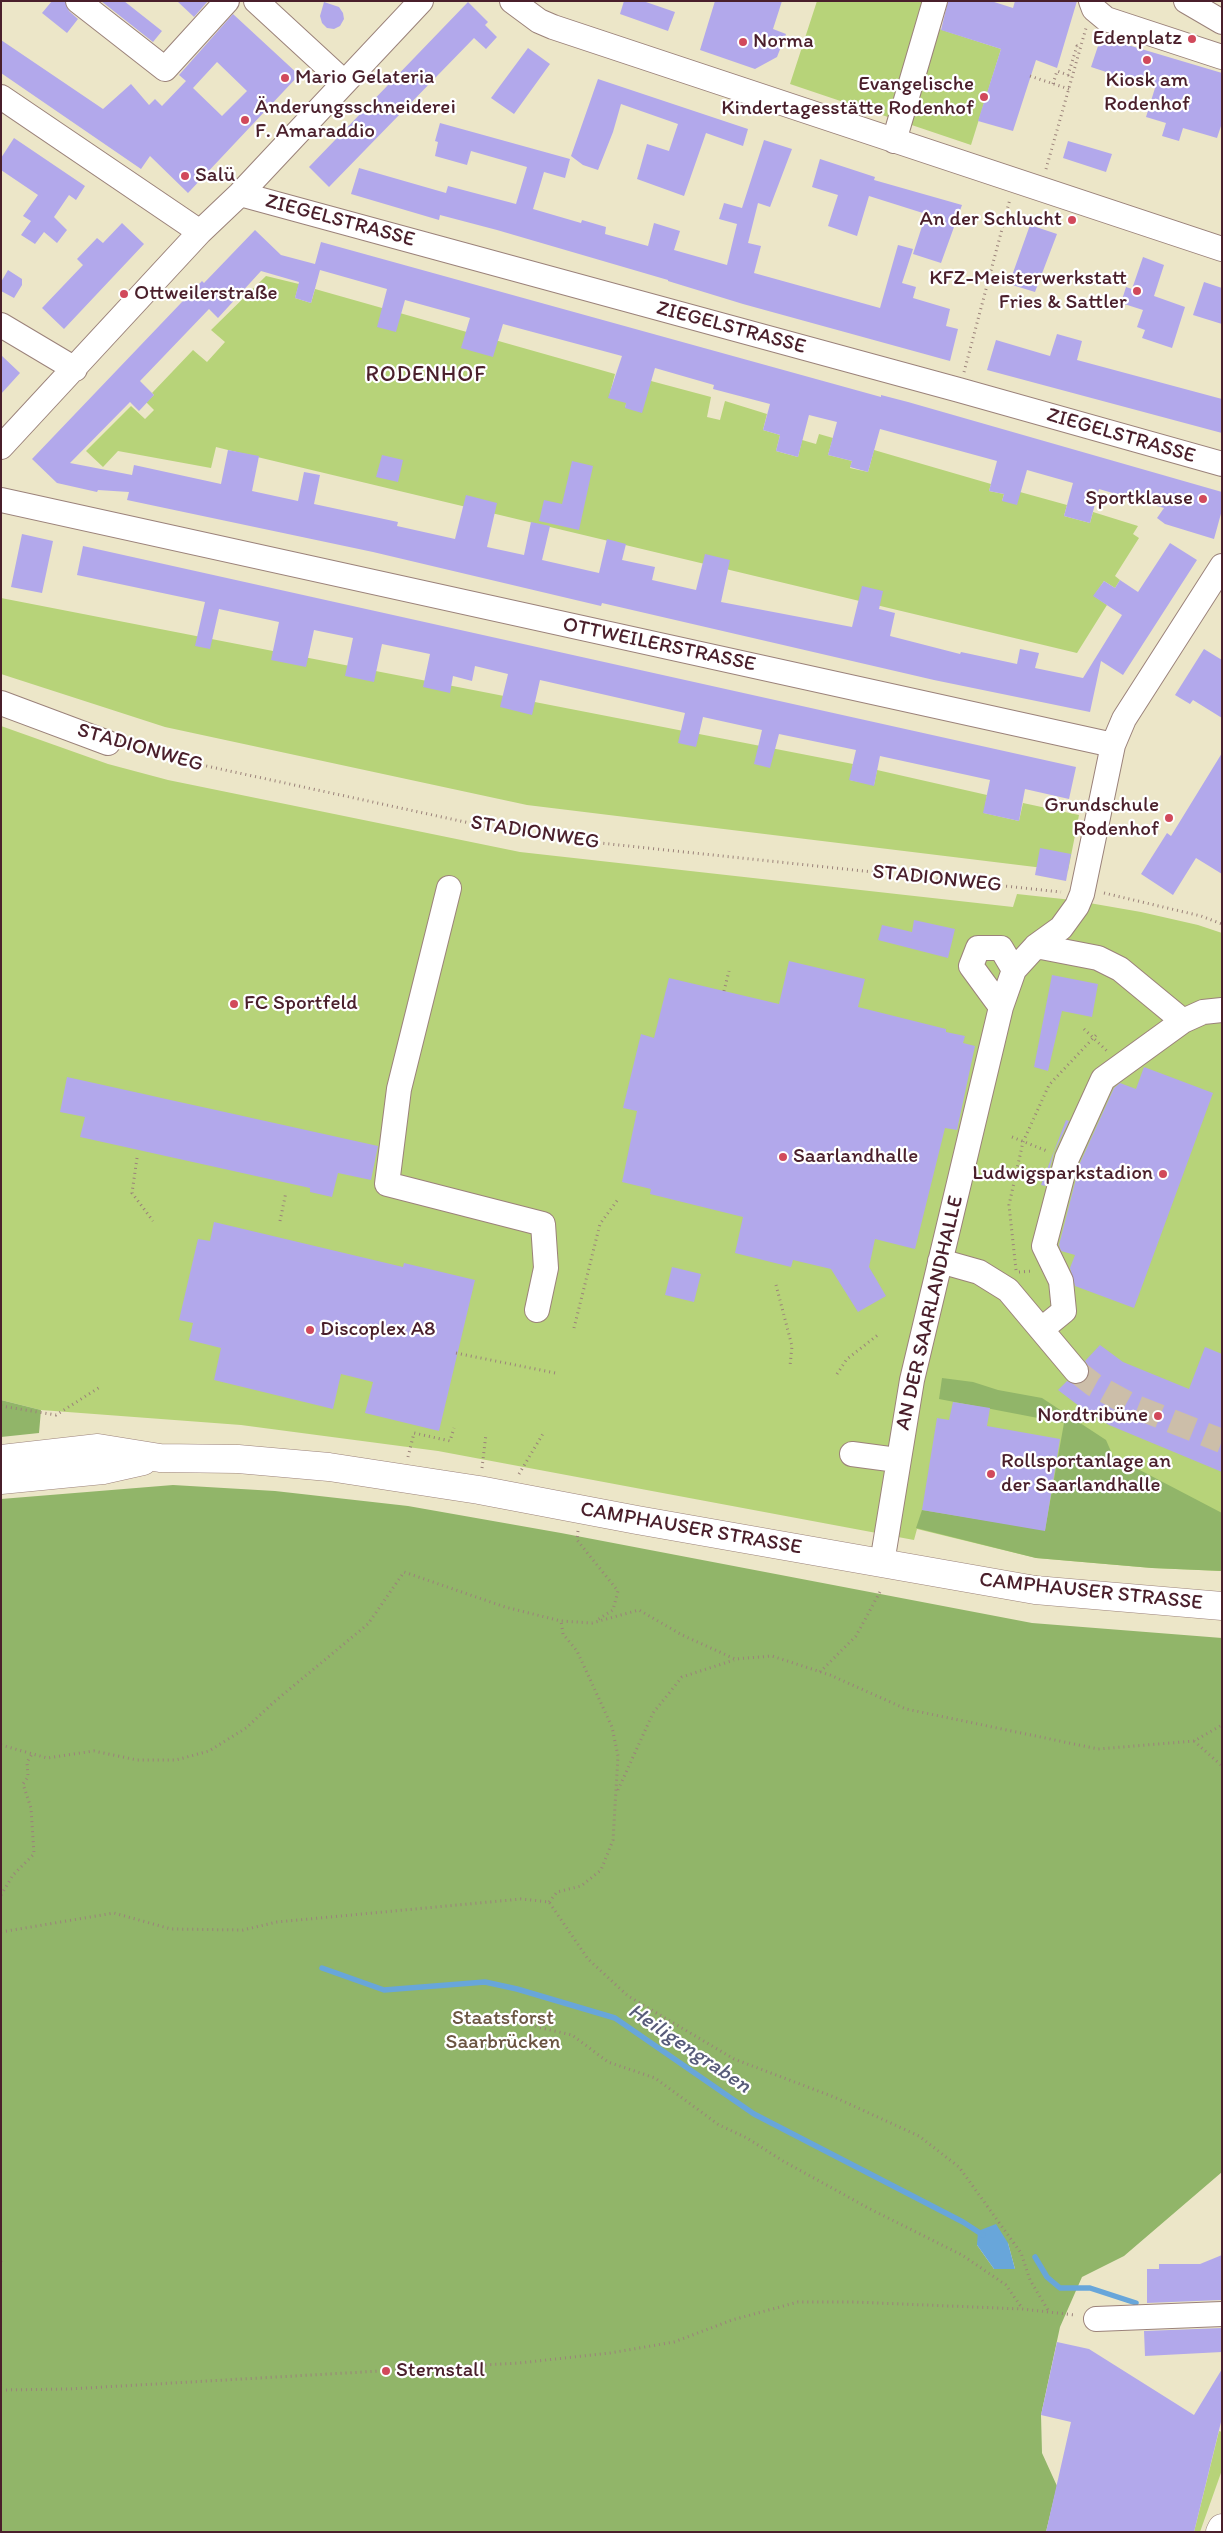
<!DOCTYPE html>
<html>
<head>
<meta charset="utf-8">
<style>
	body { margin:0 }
	#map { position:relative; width:1223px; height:2533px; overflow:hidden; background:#ece6c8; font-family:Itim,sans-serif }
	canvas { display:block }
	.frame { position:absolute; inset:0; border:2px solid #4a1f2b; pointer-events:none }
</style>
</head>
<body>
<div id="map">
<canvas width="1223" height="2533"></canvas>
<div class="frame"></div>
</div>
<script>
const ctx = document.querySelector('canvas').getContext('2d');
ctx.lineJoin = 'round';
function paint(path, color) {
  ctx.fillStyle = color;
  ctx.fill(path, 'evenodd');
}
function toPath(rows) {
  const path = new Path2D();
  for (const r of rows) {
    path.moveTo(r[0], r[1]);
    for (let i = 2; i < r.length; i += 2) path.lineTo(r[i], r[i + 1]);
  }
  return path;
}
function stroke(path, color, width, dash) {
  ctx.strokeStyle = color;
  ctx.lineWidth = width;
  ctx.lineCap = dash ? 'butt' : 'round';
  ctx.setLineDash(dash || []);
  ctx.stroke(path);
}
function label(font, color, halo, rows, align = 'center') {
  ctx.font = font + ' Itim,sans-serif';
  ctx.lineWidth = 4.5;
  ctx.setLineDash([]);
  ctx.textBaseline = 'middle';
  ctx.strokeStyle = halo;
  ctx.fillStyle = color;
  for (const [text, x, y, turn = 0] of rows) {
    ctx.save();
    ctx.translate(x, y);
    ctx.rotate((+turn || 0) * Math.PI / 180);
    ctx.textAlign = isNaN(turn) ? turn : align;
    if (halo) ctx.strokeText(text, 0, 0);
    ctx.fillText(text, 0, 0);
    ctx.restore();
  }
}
const green = toPath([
	[817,1,941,1,933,27,1001,49,971,145,790,84],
	[266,276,299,284,295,298,311,303,315,289,615,374,609,397,630,390,625,408,651,381,711,397,707,417,720,420,725,401,767,414,763,430,780,435,776,451,798,457,802,440,816,444,819,434,833,438,828,455,852,461,850,468,868,472,874,450,991,484,989,491,1004,494,1002,501,1020,492,1067,505,1064,516,1090,523,1093,512,1138,526,1133,534,1139,538,1115,576,1120,580,1115,588,1104,581,1094,596,1107,605,1077,653,228,450,216,447,211,468,118,451,103,467,86,451,131,406,145,419,154,410,146,402,154,395,152,393,193,350,207,362,225,342,211,330],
	[1,598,853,764,850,780,874,785,877,770,987,795,984,813,1019,821,1023,803,1079,815,1068,871,527,805,165,727,1,674],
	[1,726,108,764,168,780,520,852,1013,907,1017,894,1072,900,1141,912,1198,925,1222,933,1222,1571,1152,1568,1036,1558,917,1529,914,1540,438,1451,241,1425,41,1410,1,1400],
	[1219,2431,1222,2432,1222,2470,1200,2532,1194,2532]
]);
const forest = toPath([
	[942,1378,973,1382,998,1390,1042,1398,1106,1440,1113,1456,1222,1513,1222,1571,1152,1568,1036,1558,916,1528,922,1510,1045,1530,1064,1423,939,1399],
	[1,1400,41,1410,39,1433,1,1437],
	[173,1485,275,1491,408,1506,561,1533,1032,1623,1222,1638,1222,2172,1124,2256,1082,2277,1060,2327,1041,2415,1042,2453,1057,2486,1046,2532,1,2532,1,1499],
	[1008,2243,1015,2269,994,2269,977,2245]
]);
const water = toPath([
	[996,2224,1008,2243,1015,2269,994,2269,977,2245,978,2231]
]);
const stream = toPath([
	[322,1968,384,1990,485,1982,517,1989,615,2018,754,2114,963,2222,983,2235],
	[1035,2257,1047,2277,1060,2288,1090,2288,1136,2303]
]);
const building = toPath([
	[52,1,65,1,69,11,78,19,67,33,42,13],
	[101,1,124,1,162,31,153,42],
	[177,1,208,1,194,17],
	[624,1,643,1,675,12,668,31,620,14],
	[715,1,782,1,773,29,786,34,777,57,755,69,700,50],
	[948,1,991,1,1013,8,1015,1,1077,1,1057,68,1036,60,1013,131,978,121,1001,49,941,30],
	[324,2,339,7,343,13,344,19,340,26,334,29,327,28,322,23,320,16],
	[468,2,488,22,485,25,497,37,486,49,474,38,329,187,309,167],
	[233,14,299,75,188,193,150,156,141,169,1,73,1,40,103,109,131,84,149,105,155,99,162,106,186,81,179,75],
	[217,62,247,91,222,116,193,88],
	[1101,37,1222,73,1222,123,1217,138,1183,128,1179,141,1162,136,1166,123,1146,117,1155,88,1091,67],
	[528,48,550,64,514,114,491,98],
	[598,79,748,129,743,146,706,133,684,196,637,179,647,144,669,151,678,124,621,104,613,132,598,170,583,165,571,156],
	[440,123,570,159,565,178,544,172,533,209,581,223,582,220,606,227,605,234,648,246,654,223,680,231,674,250,727,265,737,224,719,219,724,203,742,208,764,140,792,149,770,207,758,203,748,243,761,246,754,273,880,308,898,245,913,249,902,283,916,287,913,298,950,309,946,326,958,329,950,361,743,304,668,281,668,280,497,230,440,215,439,220,351,194,359,168,446,193,448,186,516,204,527,167,471,151,467,165,435,156,438,142,435,141],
	[14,138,85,186,76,200,69,195,54,217,67,230,57,243,44,232,35,244,21,235,31,221,23,216,38,195,1,170,1,158],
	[1068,141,1112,154,1106,172,1063,158],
	[820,159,875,177,874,180,962,205,941,263,913,254,926,214,869,196,857,236,828,226,838,195,812,187],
	[122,223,144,244,64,329,42,308,83,265,77,259,97,238,103,243],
	[1030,225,1057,234,1035,292,1009,284],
	[255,230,281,255,315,264,321,242,881,397,881,395,908,402,1222,492,1222,510,1214,539,1165,524,1157,518,1164,508,1099,489,1090,523,1064,516,1073,483,1027,470,1017,505,1002,501,1004,494,989,491,997,461,880,429,868,472,850,467,852,461,828,455,837,422,809,415,798,457,776,451,780,435,763,430,770,404,713,389,714,385,655,368,642,413,625,408,626,403,608,398,622,356,503,324,493,357,461,348,470,318,405,300,396,332,377,327,387,289,320,270,311,303,295,298,299,282,261,271,218,318,209,309,140,381,154,395,139,411,130,402,70,463,132,475,134,465,221,484,228,450,259,456,252,491,298,501,304,472,320,475,314,504,398,522,397,526,455,539,466,495,497,503,487,547,524,555,531,522,550,526,542,560,599,573,607,539,626,544,622,560,655,567,652,580,696,590,705,554,730,560,721,602,852,627,862,586,883,591,879,609,895,613,890,636,960,654,961,652,1017,664,1020,649,1039,653,1035,668,1083,678,1122,615,1093,596,1104,581,1115,588,1120,580,1138,592,1170,543,1197,560,1123,675,1101,661,1090,712,934,680,602,603,601,606,373,552,127,500,129,492,98,490,97,492,57,483,32,459,202,281,204,283],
	[1143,257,1164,265,1154,296,1185,307,1172,348,1142,338,1145,330,1137,327,1143,310,1121,303,1126,287,1132,289],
	[8,270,22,279,22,285,14,298,1,291,1,282],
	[1204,282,1222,288,1222,324,1193,315],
	[1057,334,1082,341,1077,360,1222,399,1222,433,987,370,996,340,1050,356],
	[1,355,20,373,1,394],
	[382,455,403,460,398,482,376,477],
	[572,461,593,466,579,530,539,521,544,500,562,504],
	[22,534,53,541,42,593,11,587],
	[83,546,1076,767,1069,799,1025,789,1019,821,983,813,990,780,880,756,874,786,849,780,856,750,779,734,770,768,754,764,762,730,703,717,696,747,678,743,685,713,540,680,532,715,500,707,508,674,475,666,472,681,453,676,450,693,423,687,430,654,382,644,374,682,345,676,353,638,314,630,306,667,271,660,279,622,219,609,210,649,195,646,205,602,77,575],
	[1204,649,1222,660,1222,718,1193,700,1190,704,1175,695],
	[1222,753,1222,874,1196,858,1173,895,1141,874,1167,833,1171,836],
	[1040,848,1071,854,1066,881,1035,875],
	[914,920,955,929,948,958,878,940,882,925,912,932],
	[789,961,865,979,858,1007,946,1029,946,1032,965,1036,963,1043,975,1046,957,1130,945,1128,915,1249,875,1239,869,1267,886,1296,858,1312,831,1269,793,1260,791,1267,735,1253,743,1217,650,1194,651,1189,622,1182,637,1111,623,1108,641,1034,654,1038,669,978,779,1004],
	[1052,975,1098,984,1092,1017,1062,1011,1048,1071,1034,1067],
	[1144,1067,1213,1093,1134,1308,1075,1286,1070,1268,1075,1255,1061,1251,1059,1245,1080,1163,1114,1088,1120,1083,1136,1089],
	[67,1077,378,1146,371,1180,338,1173,332,1197,310,1192,310,1188,80,1137,85,1117,60,1112],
	[1066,1120,1069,1121,1054,1152,1045,1186,1041,1185],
	[214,1222,403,1267,404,1263,475,1280,439,1431,365,1413,373,1382,341,1374,333,1409,214,1380,221,1348,189,1340,193,1323,179,1320,198,1239,210,1241],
	[672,1267,701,1274,694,1302,665,1295],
	[1100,1345,1123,1362,1189,1389,1205,1347,1222,1354,1222,1472,1109,1425,1079,1406,1058,1390,1067,1381,1078,1385,1085,1381,1090,1369,1085,1361],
	[953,1402,990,1408,987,1426,1060,1439,1045,1531,922,1510,937,1418,949,1420],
	[1222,2255,1222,2300,1147,2303,1147,2269,1159,2269,1159,2264,1200,2264],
	[1222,2328,1222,2352,1145,2356,1144,2331],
	[1057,2342,1089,2349,1194,2415,1222,2369,1222,2418,1194,2532,1046,2532,1071,2422,1041,2415]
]);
const minorTunnel = toPath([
	[1076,1371,1094,1385,1131,1405,1222,1441]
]);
const path = toPath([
	[1030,76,1069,89],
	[1053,84,1057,71,1068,75,1077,46,1081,47],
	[1046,169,1086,28],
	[964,372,1010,199],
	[128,749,525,835,1061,892],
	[1104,893,1201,916,1222,924],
	[724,991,729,971],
	[1084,1029,1107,1051],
	[1012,1137,1047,1151],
	[137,1158,132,1193,153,1221],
	[280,1221,286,1192],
	[1016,1270,1009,1205,1023,1142,1049,1085,1098,1033],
	[1019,1272,1033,1271],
	[776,1285,792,1346,790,1366],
	[574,1328,600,1224,619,1198],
	[456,1353,555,1373],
	[837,1374,847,1359,879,1334],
	[1,1406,56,1415,100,1387],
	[408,1457,414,1433,450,1441,454,1428],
	[482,1468,486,1434],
	[519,1474,544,1432],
	[578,1531,577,1540,618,1591,613,1610,597,1620],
	[820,1672,856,1636,881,1590],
	[1194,1741,1222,1766],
	[1,1745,47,1758,94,1751,137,1760,176,1760,209,1751,246,1728,274,1702,368,1624,404,1572,505,1607,561,1621,592,1623,639,1610,682,1635,735,1659,772,1656,830,1675,906,1709,1098,1749,1194,1741,1222,1725],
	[618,1790,653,1713,682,1677,734,1660],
	[1,1895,13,1875,34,1854,31,1808,23,1784,28,1777,27,1762,32,1754],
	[549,1902,557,1892,581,1886,601,1870,613,1840,618,1756,612,1727,577,1651,563,1634,561,1621],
	[1,1932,114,1913,171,1929,243,1930,277,1922,521,1899,549,1902,588,1959,628,1996,734,2059,834,2097,919,2136,959,2167,1021,2253,1030,2280,1048,2310],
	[518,2016,537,2027,572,2035,608,2062,655,2078,719,2125,747,2138,783,2161,870,2209,962,2255,1006,2285,1022,2308],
	[1,2261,1,2264],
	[1,2390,69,2389,519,2363,610,2353,674,2342,732,2320,798,2302,854,2302,1022,2309,1075,2315]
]);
const minor = toPath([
	[78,1,165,69,227,1],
	[256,1,344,82],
	[512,1,539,21,553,27,1222,249],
	[1091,1,1094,9,1106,19,1222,57],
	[1186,1,1222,22],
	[1,97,200,232],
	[894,141,935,1],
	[240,194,959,390,1222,464],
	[1,325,75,369],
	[1,447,200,232,240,194,421,1],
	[1,500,1113,745],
	[1,703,108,743],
	[449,888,399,1089,387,1184,543,1224,546,1268,537,1310],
	[1036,946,1098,958,1120,969,1183,1021],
	[1001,1007,971,966,978,948,1001,948,1014,970],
	[940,1261,979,1272,1008,1290,1076,1371],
	[1042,1329,1064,1311,1061,1281,1044,1246,1067,1158,1103,1079,1183,1021,1203,1012,1222,1010],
	[852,1454,897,1460],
	[882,1563,912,1380,1001,1007,1014,970,1036,946,1061,928,1077,906,1082,894,1113,745,1124,719,1222,566],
	[1096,2319,1222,2314]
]);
const major = toPath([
	[1,1459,98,1448,160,1458,238,1459,329,1467,479,1490,637,1520,1035,1590,1222,1606],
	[1,1480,103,1470,143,1461],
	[1220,2532,1222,2528]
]);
const markers = [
	[1192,39,5,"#d1495b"],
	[743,42,5,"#d1495b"],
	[1147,60,5,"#d1495b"],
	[285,78,5,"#d1495b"],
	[984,97,5,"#d1495b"],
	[245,120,5,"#d1495b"],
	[185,176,5,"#d1495b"],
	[1072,220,5,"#d1495b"],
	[1137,291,5,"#d1495b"],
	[124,294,5,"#d1495b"],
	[1203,499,5,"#d1495b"],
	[1169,818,5,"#d1495b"],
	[234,1004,5,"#d1495b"],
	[783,1157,5,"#d1495b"],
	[1163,1174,5,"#d1495b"],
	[310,1330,5,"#d1495b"],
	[1158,1416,5,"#d1495b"],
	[991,1474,5,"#d1495b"],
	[386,2371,5,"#d1495b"]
];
const poiNames = [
	["Edenplatz",1182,39,"right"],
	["Norma",753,42],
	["Mario Gelateria",295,78],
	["Kiosk am",1147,81,"center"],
	["Rodenhof",1147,105,"center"],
	["Evangelische",974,85,"right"],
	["Kindertagesstätte Rodenhof",974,109,"right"],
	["Änderungsschneiderei",255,108],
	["F. Amaraddio",255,132],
	["Salü",195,176],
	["An der Schlucht",1062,220,"right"],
	["KFZ-Meisterwerkstatt",1127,279,"right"],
	["Fries & Sattler",1127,303,"right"],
	["Ottweilerstraße",134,294],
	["Sportklause",1193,499,"right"],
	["Grundschule",1159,806,"right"],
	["Rodenhof",1159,830,"right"],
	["FC Sportfeld",244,1004],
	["Saarlandhalle",793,1157],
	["Ludwigsparkstadion",1153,1174,"right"],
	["Discoplex A8",320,1330],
	["Nordtribüne",1148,1416,"right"],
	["Rollsportanlage an",1001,1462],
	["der Saarlandhalle",1001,1486],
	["Sternstall",396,2371]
];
const streetNames = [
	["ZIEGELSTRASSE",340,221,15],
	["ZIEGELSTRASSE",731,328,15],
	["ZIEGELSTRASSE",1121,436,16],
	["OTTWEILERSTRASSE",659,645,12],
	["STADIONWEG",140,748,16],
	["STADIONWEG",535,833,9],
	["STADIONWEG",937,879,6],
	["AN DER SAARLANDHALLE",930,1313,-77],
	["CAMPHAUSER STRASSE",691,1529,10],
	["CAMPHAUSER STRASSE",1091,1592,6]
];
const parkNames = [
	["Staatsforst",503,2019],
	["Saarbrücken",503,2043]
];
const neighbourhoodNames = [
	["RODENHOF",426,375]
];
const waterNames = [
	["Heiligengraben",689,2049,34]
];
paint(green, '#b7d379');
paint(forest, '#91b569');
paint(water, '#68a6da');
stroke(stream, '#68a6da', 5.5);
paint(building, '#b2a8eb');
stroke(minorTunnel, '#ccbea9', 24, [24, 12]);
stroke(minor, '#9b827a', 26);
stroke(major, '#9b827a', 29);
stroke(path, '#9b827a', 3, [1, 4]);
stroke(minor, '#fff', 24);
stroke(major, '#fff', 28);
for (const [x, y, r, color] of markers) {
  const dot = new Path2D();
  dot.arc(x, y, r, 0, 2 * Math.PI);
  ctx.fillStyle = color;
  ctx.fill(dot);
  stroke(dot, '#fff', 2);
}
label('21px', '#4a1f2b', '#fff', poiNames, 'left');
label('21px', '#4a1f2b', '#fff', streetNames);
label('21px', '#6b5542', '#fff', parkNames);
ctx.letterSpacing = '1px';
label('22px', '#4a1f2b', '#fff', neighbourhoodNames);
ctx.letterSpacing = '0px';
label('italic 22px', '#585c7a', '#fff', waterNames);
</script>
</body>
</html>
